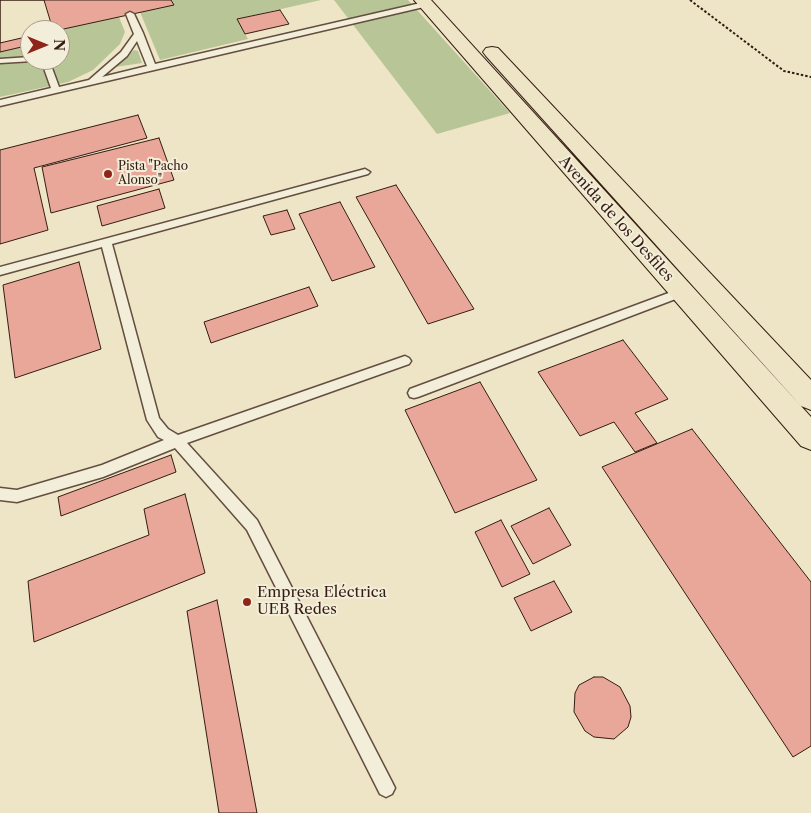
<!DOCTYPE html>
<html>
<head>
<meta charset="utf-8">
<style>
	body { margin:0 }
	#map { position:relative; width:811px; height:813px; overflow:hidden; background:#ede5c6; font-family:"Libre Caslon Text",serif }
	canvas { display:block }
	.north { position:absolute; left:20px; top:20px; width:50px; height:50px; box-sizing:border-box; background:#f3eeda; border:1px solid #a79a8a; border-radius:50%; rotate:90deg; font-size:14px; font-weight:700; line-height:20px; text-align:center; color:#351c13 }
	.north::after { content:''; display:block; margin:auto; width:18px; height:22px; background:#8f2418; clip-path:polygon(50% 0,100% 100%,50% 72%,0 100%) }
</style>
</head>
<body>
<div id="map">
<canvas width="811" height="813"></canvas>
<div class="north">N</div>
</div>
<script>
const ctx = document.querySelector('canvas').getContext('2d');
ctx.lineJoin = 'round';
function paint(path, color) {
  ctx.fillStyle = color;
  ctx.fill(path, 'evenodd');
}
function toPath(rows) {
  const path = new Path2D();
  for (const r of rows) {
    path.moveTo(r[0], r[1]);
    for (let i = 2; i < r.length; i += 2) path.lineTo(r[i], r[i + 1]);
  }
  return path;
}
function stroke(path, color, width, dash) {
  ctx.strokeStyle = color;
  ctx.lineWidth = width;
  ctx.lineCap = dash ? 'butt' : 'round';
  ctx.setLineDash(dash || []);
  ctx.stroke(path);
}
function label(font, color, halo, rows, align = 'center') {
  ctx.font = font + ' "Libre Caslon Text",serif';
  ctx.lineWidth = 4;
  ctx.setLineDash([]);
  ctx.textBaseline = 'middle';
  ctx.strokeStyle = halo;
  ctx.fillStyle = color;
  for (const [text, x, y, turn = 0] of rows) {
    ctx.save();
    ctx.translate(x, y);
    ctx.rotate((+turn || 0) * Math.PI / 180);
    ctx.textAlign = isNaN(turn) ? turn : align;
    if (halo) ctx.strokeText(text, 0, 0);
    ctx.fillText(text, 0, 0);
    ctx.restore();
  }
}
const green = toPath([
	[171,0,321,0,237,19,248,39,160,60,140,12,174,4],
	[334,0,408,0,510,113,437,134],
	[119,17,125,32,120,44,93,70,68,82,0,97,0,52,30,45,30,60,60,60,59,30],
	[134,50,138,51,142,63,115,67]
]);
const building = toPath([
	[0,0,44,0,53,30,30,30,30,45,0,52,0,0],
	[0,0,171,0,174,5,59,30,30,30,30,36,0,43,0,0],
	[280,10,289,24,245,34,237,19,280,10],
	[138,115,147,138,34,168,48,230,0,244,0,150,138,115],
	[159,138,174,180,51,213,42,167,159,138],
	[396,185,474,309,428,324,356,197,396,185],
	[159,189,165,208,102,226,97,206,159,189],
	[340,202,375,267,332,281,299,214,340,202],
	[287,210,295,229,271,235,263,216,287,210],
	[79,262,101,349,15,378,3,285,79,262],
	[309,287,318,306,211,343,204,322,309,287],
	[623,340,668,399,635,413,657,443,635,452,614,422,580,436,538,372,623,340],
	[480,382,537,480,455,513,405,410,480,382],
	[692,429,811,582,811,746,793,757,602,467,692,429],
	[171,455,176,472,61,516,58,497,171,455],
	[185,494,205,573,34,642,28,581,149,535,144,509,185,494],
	[549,508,571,545,533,564,511,526,549,508],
	[501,520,530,574,502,587,475,532,501,520],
	[554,581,572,612,531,631,514,598,554,581],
	[217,600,257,813,219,813,187,611,217,600],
	[594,677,603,677,620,687,630,706,631,717,628,727,614,739,594,737,585,731,574,712,575,693,579,685,594,677]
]);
const path = toPath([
	[690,0,784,71,811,77]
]);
const lane = toPath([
	[425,2,428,2,428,6,0,106,0,100,51,88,41,60,49,60,59,87,89,80,121,52,134,34,126,14,130,12,134,14,143,33,155,64,425,2],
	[137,41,147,66,102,77,127,56,137,41],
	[30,57,30,60,33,61,0,63,0,59,30,57],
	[365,169,370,172,368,174,112,244,159,418,168,429,178,435,405,356,409,358,411,361,409,364,187,443,257,520,392,782,395,788,392,794,386,797,380,794,247,530,175,448,103,477,17,502,0,500,0,488,17,490,102,465,164,440,158,437,147,420,102,247,0,275,0,267,365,169],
	[682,288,686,289,688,292,686,295,418,397,414,398,410,397,408,393,410,389,682,288]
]);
const highway = toPath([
	[414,0,431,0,811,417,811,450,801,446,414,0],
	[492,47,498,48,811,380,811,410,801,406,486,56,483,52,486,48,492,47]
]);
const markers = [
	[108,174,5,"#8f2418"],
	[247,602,5,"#8f2418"]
];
const farPoinames = [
	["Pista \"Pacho",118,167],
	["Alonso\"",118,181]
];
const streetNames = [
	["Avenida de los Desfiles",616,219,48]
];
const poiNames = [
	["Empresa Eléctrica",257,593],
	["UEB Redes",257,610]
];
paint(green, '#b8c596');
paint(building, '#e8a798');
stroke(building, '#351c13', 1);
stroke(lane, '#634e40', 3);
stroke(highway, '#351c13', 2);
stroke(path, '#351c13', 2, [2.5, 2]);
paint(lane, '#f3eeda');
paint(highway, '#ede5c6');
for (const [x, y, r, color] of markers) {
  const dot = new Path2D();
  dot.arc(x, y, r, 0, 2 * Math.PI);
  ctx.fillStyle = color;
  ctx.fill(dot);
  stroke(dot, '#f3eeda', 2);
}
label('12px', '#351c13', '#f3eeda', farPoinames, 'left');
label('15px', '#351c13', '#f3eeda', streetNames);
label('15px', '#351c13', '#f3eeda', poiNames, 'left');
</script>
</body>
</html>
